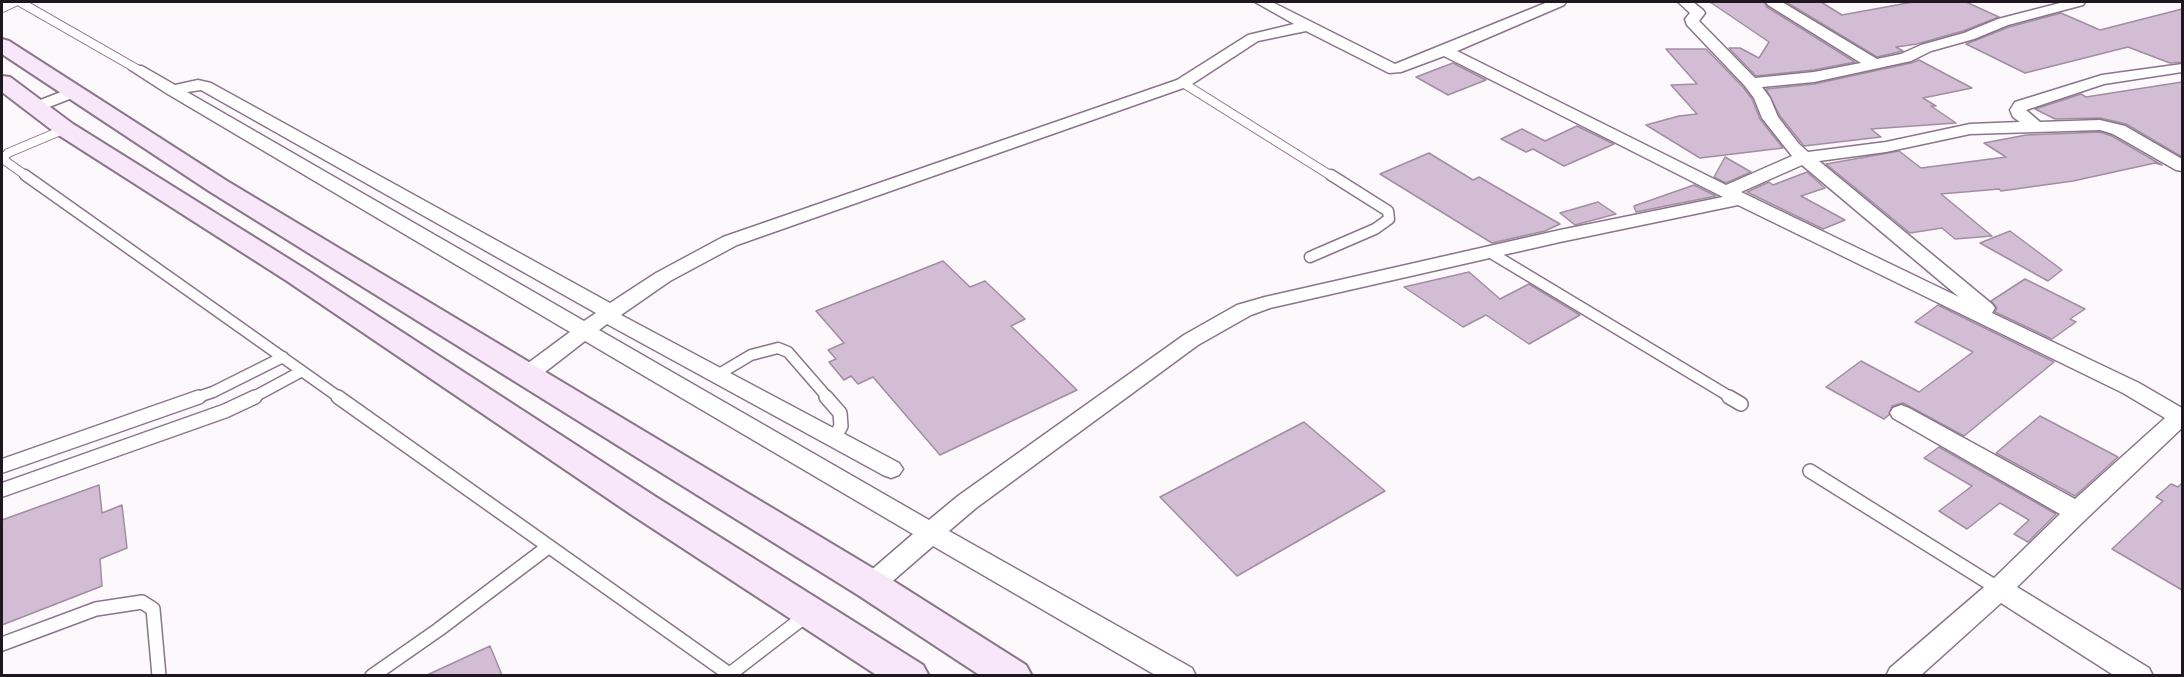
<!DOCTYPE html>
<html>
<head>
<meta charset="utf-8">
<style>
	body { margin:0 }
	#map { position:relative; width:2184px; height:677px; overflow:hidden; background:#fcf8fc; font-family:Karla,sans-serif }
	canvas { display:block }
	.frame { position:absolute; inset:0; border:3px solid #1e171f; pointer-events:none }
</style>
</head>
<body>
<div id="map">
<canvas width="2184" height="677"></canvas>
<div class="frame"></div>
</div>
<script>
const ctx = document.querySelector('canvas').getContext('2d');
ctx.lineJoin = 'round';
function paint(path, color) {
  ctx.fillStyle = color;
  ctx.fill(path, 'evenodd');
}
function toPath(rows) {
  const path = new Path2D();
  for (const r of rows) {
    path.moveTo(r[0], r[1]);
    for (let i = 2; i < r.length; i += 2) path.lineTo(r[i], r[i + 1]);
  }
  return path;
}
function stroke(path, color, width, dash) {
  ctx.strokeStyle = color;
  ctx.lineWidth = width;
  ctx.lineCap = dash ? 'butt' : 'round';
  ctx.setLineDash(dash || []);
  ctx.stroke(path);
}
const building = toPath([
	[1710,2,1764,2,1767,7,1855,62,1814,70,1756,76,1729,48,1740,48,1759,58,1769,42,1710,2],
	[1786,2,1821,2,1842,15,1913,2,1966,2,1999,17,1963,31,1917,44,1896,47,1903,51,1877,57,1786,2],
	[2182,9,2182,62,2170,63,2128,47,2025,73,1966,44,2009,27,2061,13,2100,30,2182,9],
	[1666,49,1706,49,1743,87,1752,99,1760,119,1783,148,1700,158,1646,125,1679,116,1697,114,1671,85,1697,84,1666,49],
	[1919,60,1972,88,1923,98,1936,106,1931,106,1956,123,1871,129,1881,137,1804,146,1780,116,1766,89,1814,84,1911,63,1919,60],
	[1453,63,1486,80,1448,95,1416,77,1453,63],
	[2182,82,2182,157,2126,124,2100,118,2055,119,2035,109,2081,94,2086,97,2182,82],
	[1577,126,1614,144,1564,166,1533,149,1526,152,1501,139,1522,129,1545,141,1577,126],
	[2100,132,2112,136,2162,165,2155,163,2073,181,2001,191,1999,189,1941,194,1992,236,1955,239,1942,228,1910,233,1826,164,1899,151,1921,168,2006,157,1984,143,2026,135,2100,132],
	[1429,153,1473,180,1479,177,1560,224,1545,231,1492,243,1380,174,1429,153],
	[1725,157,1751,172,1726,183,1714,177,1725,157],
	[1807,172,1825,188,1801,196,1845,220,1823,229,1747,192,1769,182,1773,185,1807,172],
	[1694,185,1716,196,1636,212,1634,206,1694,185],
	[1598,202,1616,214,1575,225,1560,213,1598,202],
	[2010,231,2062,270,2048,281,1980,243,2010,231],
	[943,261,970,287,985,281,1025,319,1011,326,1077,390,940,455,873,377,858,384,851,376,844,380,829,362,836,359,828,350,844,343,816,311,943,261],
	[1469,272,1500,299,1529,284,1580,315,1529,344,1486,315,1463,327,1404,287,1469,272],
	[2025,279,2085,309,2070,319,2076,322,2052,339,1995,312,1997,308,1991,301,2025,279],
	[1938,305,2054,362,1964,436,1903,403,1892,406,1889,415,1884,419,1826,387,1861,361,1919,392,1973,352,1915,322,1938,305],
	[2040,416,2118,457,2075,496,1996,453,2040,416],
	[1304,422,1385,491,1237,576,1160,497,1304,422],
	[1939,447,2056,514,2028,542,2014,534,2029,520,2000,503,1967,529,1939,511,1972,486,1924,458,1939,447],
	[2182,483,2182,590,2112,549,2163,501,2156,497,2171,484,2178,487,2182,483],
	[99,485,102,513,122,505,127,548,100,559,102,586,2,625,2,520,99,485],
	[490,646,502,675,427,675,490,646]
]);
const laneFar2 = toPath([
	[20,2,137,69],
	[2,8,15,2],
	[1183,83,1333,177],
	[28,177,4,160,4,157,8,153,65,129]
]);
const laneFar1 = toPath([
	[25,175,340,398],
	[1491,253,1732,398],
	[1310,257,1375,229,1389,219,1388,211,1331,175],
	[719,374,751,355,778,348,788,352,828,398],
	[195,398,213,392,283,357],
	[252,398,302,371]
]);
const lane = toPath([
	[338,397,732,676],
	[826,397,840,413,841,426,835,437],
	[1729,397,1741,404],
	[2,466,199,397],
	[1810,471,1999,589],
	[2,490,225,411,255,397],
	[2,644,96,609,142,602,153,609,159,676],
	[730,674,808,614],
	[372,676,438,630,548,547]
]);
const street = toPath([
	[1255,2,1272,2,1395,64,1548,2,1566,2,1564,5,1457,51,1726,185,1792,156,1762,118,1754,98,1745,86,1687,25,1685,19,1690,13,1678,2,1693,2,1703,10,1705,13,1699,21,1755,78,1814,72,1861,63,1768,5,1766,2,1782,2,1877,59,1901,54,1921,45,1964,33,1998,19,2064,2,2085,2,2083,5,2008,25,1974,39,1931,51,1911,61,1814,82,1762,87,1770,98,1778,117,1799,144,1808,152,1886,142,1970,124,2020,122,2013,117,2010,110,2015,102,2102,75,2182,64,2182,72,2104,84,2026,110,2040,122,2100,120,2125,126,2182,159,2182,171,2176,170,2113,134,2100,130,1970,134,1886,152,1819,161,1992,304,1995,308,1992,313,2139,383,2182,408,2182,428,2086,519,2017,587,2149,668,2153,676,2115,676,2001,603,1920,676,1886,676,1890,668,1990,582,2060,514,1893,418,1890,413,1893,408,1901,405,1909,408,2075,499,2165,418,2123,393,1738,205,1560,242,1270,308,1251,315,1198,345,976,508,949,531,1192,668,1196,676,1157,676,933,546,880,592,871,595,862,592,858,585,862,578,913,534,585,341,536,379,528,381,520,379,517,374,520,369,570,332,166,93,129,69,132,66,142,66,175,85,198,80,211,83,610,303,656,273,723,237,1177,80,1248,35,1294,24,1255,2],
	[1306,31,1389,73,1401,72,1444,56,1723,197,1560,230,1265,297,1237,305,1184,335,958,496,929,520,599,330,607,324,883,475,891,478,899,475,903,469,899,463,621,315,670,281,737,245,1189,86,1258,41,1306,31],
	[201,90,596,313,584,321,187,92,201,90],
	[1802,165,1959,297,1741,192,1802,165],
	[74,87,82,92,80,95,36,112,28,107,30,104,74,87]
]);
const secondary = toPath([
	[2,39,9,41,227,181,884,575,1026,665,1032,676,981,676,858,595,209,191,2,54,2,39],
	[2,76,10,77,73,124,305,269,656,497,923,665,929,676,878,676,632,515,287,281,57,134,2,92,2,76]
]);
paint(building, '#d3bdd4');
stroke(building, '#a28da3', 1.5);
stroke(laneFar2, '#8a758b', 10);
stroke(laneFar1, '#8a758b', 13);
stroke(lane, '#8a758b', 16);
stroke(street, '#8a758b', 3);
stroke(secondary, '#8a758b', 4);
stroke(laneFar2, '#fff', 8);
stroke(laneFar1, '#fff', 10);
stroke(lane, '#fff', 13);
paint(street, '#fff');
paint(secondary, '#f8e7f9');
</script>
</body>
</html>
